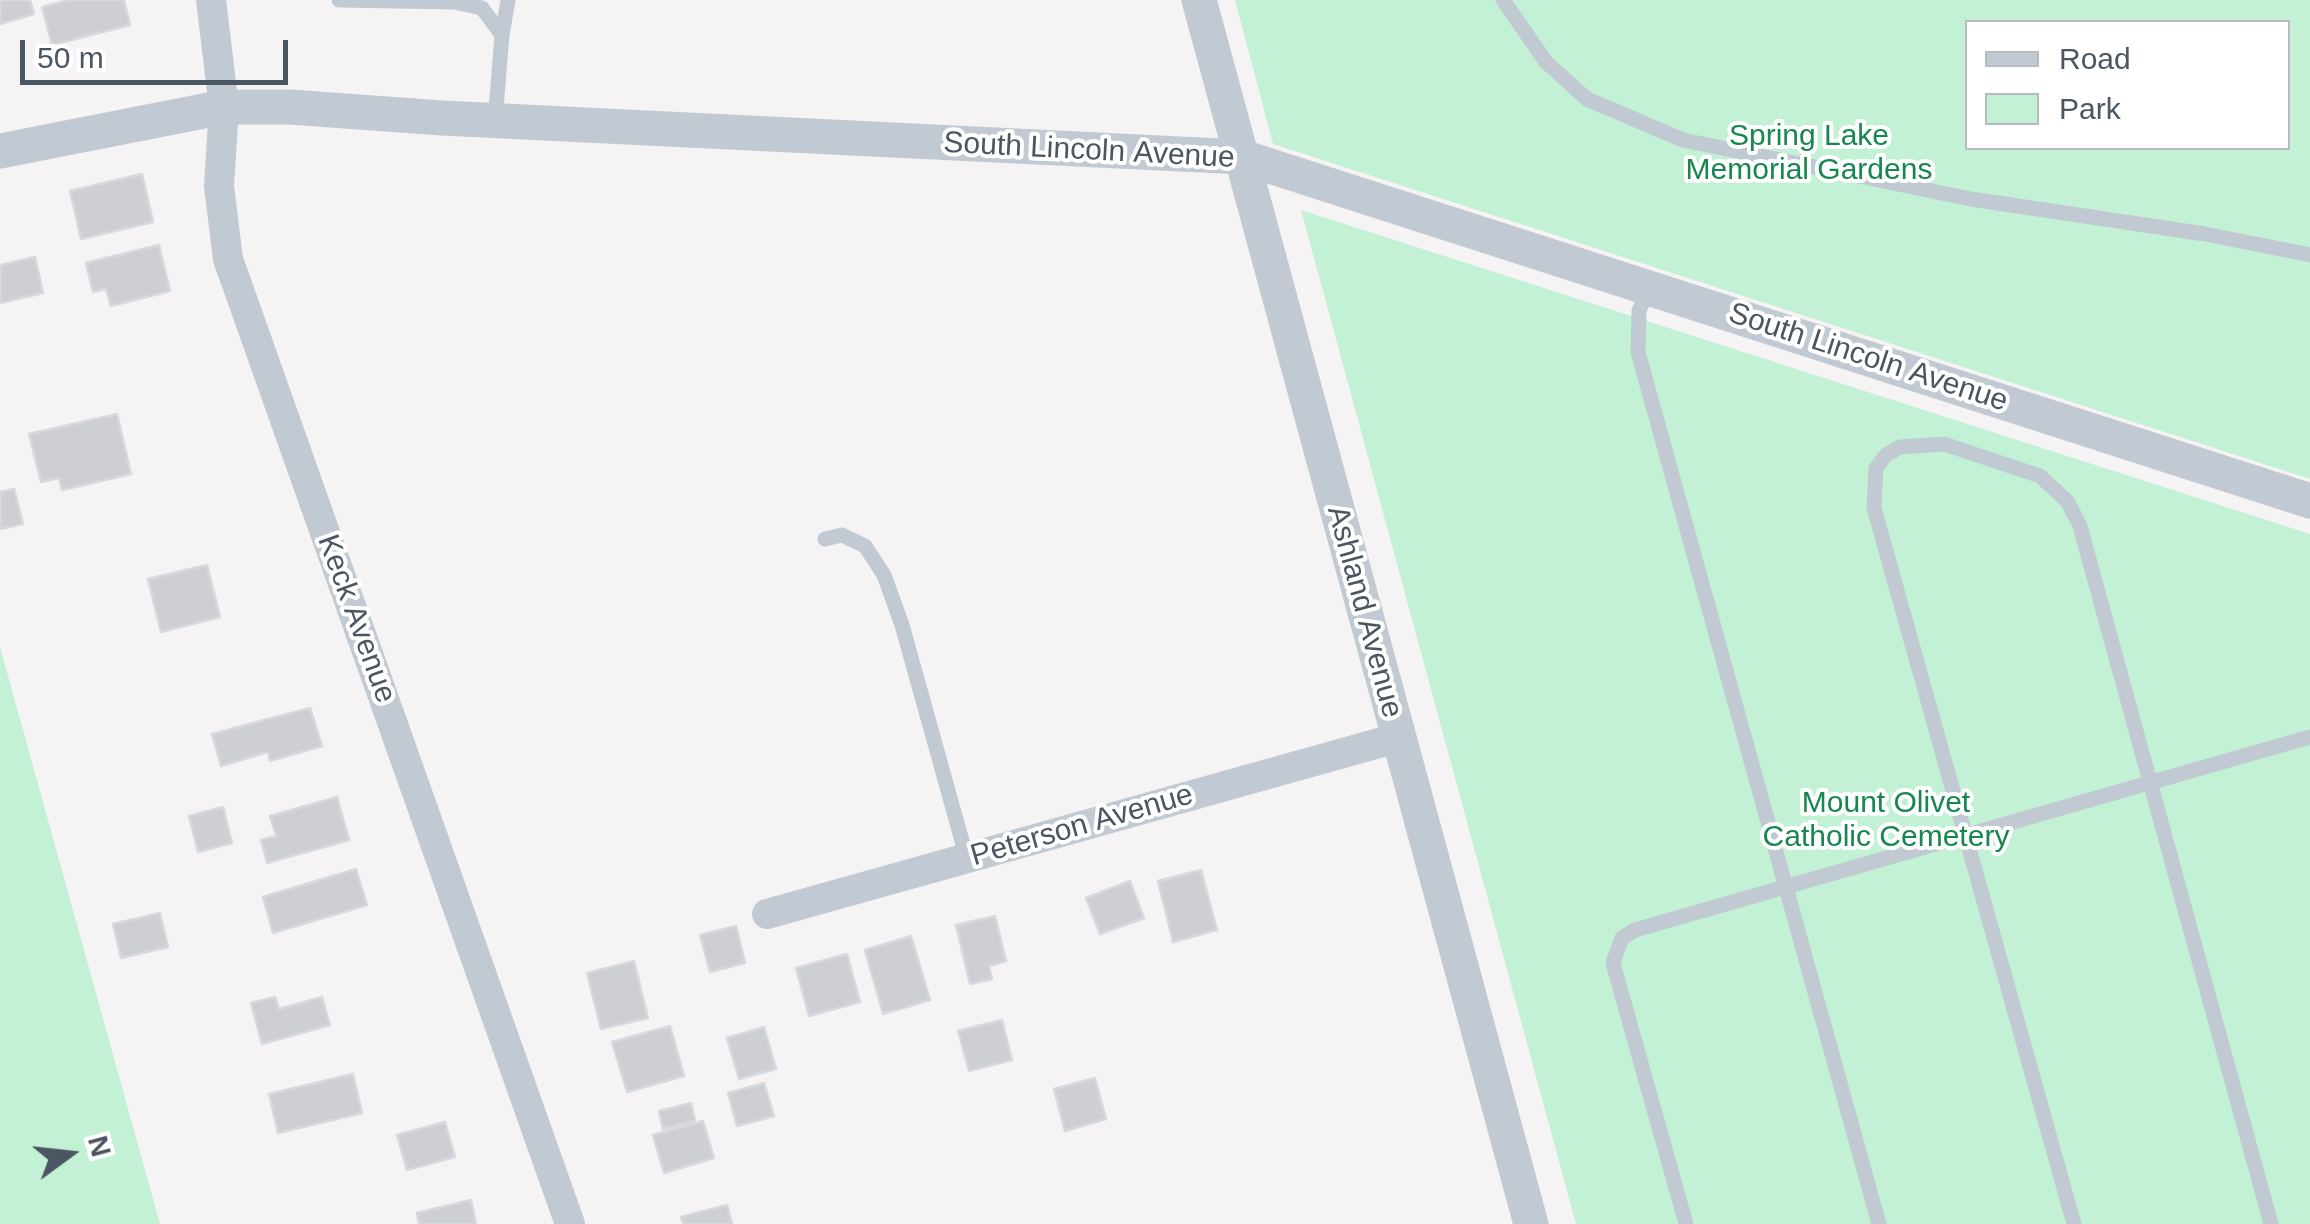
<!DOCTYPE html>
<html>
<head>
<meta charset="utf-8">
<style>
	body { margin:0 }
	#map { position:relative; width:2310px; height:1224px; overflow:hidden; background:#f5f3f3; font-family:Helvetica,sans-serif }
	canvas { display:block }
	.legend { position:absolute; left:1965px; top:20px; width:325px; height:130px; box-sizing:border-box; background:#fff; border:2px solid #b7bbc0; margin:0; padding:12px 18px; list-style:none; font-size:30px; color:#4a5661 }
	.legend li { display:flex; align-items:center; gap:20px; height:50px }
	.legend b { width:50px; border:2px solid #b7bbc0 }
	.north { position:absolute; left:20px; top:1104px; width:100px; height:100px; -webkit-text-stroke:8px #fff; paint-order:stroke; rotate:75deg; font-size:28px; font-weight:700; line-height:40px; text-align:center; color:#4a5661 }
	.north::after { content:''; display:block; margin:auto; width:35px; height:45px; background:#4a5661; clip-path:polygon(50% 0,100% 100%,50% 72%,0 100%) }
	.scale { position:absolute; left:20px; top:40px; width:268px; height:45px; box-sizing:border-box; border:5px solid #4a5661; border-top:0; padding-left:12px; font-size:30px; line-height:35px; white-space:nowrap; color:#4a5661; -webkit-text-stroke:8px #fff; paint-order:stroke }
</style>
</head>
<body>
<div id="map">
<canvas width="2310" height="1224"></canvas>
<ul class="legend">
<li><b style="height:12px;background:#c1cad2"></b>Road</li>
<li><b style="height:28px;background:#c3f1d5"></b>Park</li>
</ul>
<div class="north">N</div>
<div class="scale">50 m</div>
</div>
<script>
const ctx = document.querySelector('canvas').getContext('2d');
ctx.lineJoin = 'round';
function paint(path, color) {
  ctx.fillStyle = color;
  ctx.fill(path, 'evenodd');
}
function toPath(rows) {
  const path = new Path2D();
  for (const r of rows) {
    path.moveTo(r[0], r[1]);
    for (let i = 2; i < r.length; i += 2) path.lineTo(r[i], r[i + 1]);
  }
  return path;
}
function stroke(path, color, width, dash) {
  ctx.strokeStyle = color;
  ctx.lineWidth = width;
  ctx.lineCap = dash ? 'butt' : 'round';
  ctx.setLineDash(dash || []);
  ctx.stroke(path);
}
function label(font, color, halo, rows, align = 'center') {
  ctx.font = font + ' Helvetica,sans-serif';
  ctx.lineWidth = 8;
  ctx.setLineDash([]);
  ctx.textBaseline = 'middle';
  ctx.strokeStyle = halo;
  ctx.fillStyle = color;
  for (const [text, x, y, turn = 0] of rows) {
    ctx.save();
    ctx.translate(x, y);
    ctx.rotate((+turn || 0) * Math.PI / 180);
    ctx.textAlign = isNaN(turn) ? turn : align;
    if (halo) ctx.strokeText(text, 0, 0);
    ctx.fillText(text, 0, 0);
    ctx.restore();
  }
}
const green = toPath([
	[1235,0,2310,0,2310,479,1273,144],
	[1968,22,2288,22,2288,148,1968,148],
	[1301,210,2310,534,2310,1224,1576,1224],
	[0,647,160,1224,0,1224]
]);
const building = toPath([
	[0,0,30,0,34,14,0,24,0,0],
	[69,0,124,0,130,25,52,45,42,7,69,0],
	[142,174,153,222,81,239,70,191,142,174],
	[159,245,170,291,111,306,106,289,93,292,86,263,159,245],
	[35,257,43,293,0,303,0,265,35,257],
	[117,414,131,474,62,490,59,478,41,482,29,434,117,414],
	[14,489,23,524,0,529,0,492,14,489],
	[207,565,220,617,161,632,148,579,207,565],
	[310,708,322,746,270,761,268,752,221,766,212,734,310,708],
	[337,797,349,840,267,863,261,840,276,836,270,816,337,797],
	[223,807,232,843,198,852,189,816,223,807],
	[356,869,367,905,273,933,263,897,356,869],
	[1201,870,1217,930,1173,942,1158,881,1201,870],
	[1130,881,1144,918,1100,934,1086,898,1130,881],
	[160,913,168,947,121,958,113,924,160,913],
	[995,916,1006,961,989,966,992,979,970,984,956,925,995,916],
	[736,926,745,963,710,972,700,935,736,926],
	[911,936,930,1000,883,1014,865,950,911,936],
	[847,954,860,1002,809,1016,796,968,847,954],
	[634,961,648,1018,601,1029,587,973,634,961],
	[275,997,279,1009,322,997,330,1025,262,1044,251,1003,275,997],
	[1002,1020,1012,1060,969,1071,958,1031,1002,1020],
	[670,1026,684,1076,627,1092,612,1042,670,1026],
	[764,1027,776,1069,739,1079,727,1038,764,1027],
	[353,1074,362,1113,278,1133,269,1094,353,1074],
	[1095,1078,1106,1119,1065,1131,1054,1089,1095,1078],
	[764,1083,774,1116,737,1126,728,1093,764,1083],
	[691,1103,695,1121,663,1129,659,1111,691,1103],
	[703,1121,714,1158,664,1173,653,1135,703,1121],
	[445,1122,455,1157,407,1170,397,1135,445,1122],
	[471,1200,476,1224,419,1224,417,1213,471,1200],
	[727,1205,732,1224,683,1224,681,1217,727,1205]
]);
const service = toPath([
	[339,0,454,2,482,8,502,35,495,121],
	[1503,0,1546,62,1587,99,1683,140,1971,199,2205,234,2310,255],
	[502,35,508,0],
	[1649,288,1639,311,1638,352,1879,1224],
	[825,539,842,535,865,546,884,575,902,625,967,859],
	[1686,1224,1613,963,1622,938,1635,930,2310,737],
	[2074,1224,1874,508,1876,468,1886,455,1900,447,1944,444,2040,476,2068,502,2080,526,2271,1224]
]);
const minor = toPath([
	[211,0,224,107,219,186,228,259,570,1224],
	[767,914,1397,738]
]);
const tertiary = toPath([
	[1199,0,1531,1224],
	[0,151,224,107,290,107,442,118,1242,157,2310,501]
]);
const parkNames = [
	["Spring Lake",1809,137],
	["Memorial Gardens",1809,171],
	["Mount Olivet",1886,804],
	["Catholic Cemetery",1886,838]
];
const streetNames = [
	["South Lincoln Avenue",1089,151,3],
	["South Lincoln Avenue",1868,358,18],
	["Ashland Avenue",1364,612,75],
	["Keck Avenue",356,619,70],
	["Peterson Avenue",1082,826,-16]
];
paint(green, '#c3f1d5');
paint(building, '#cdcfd5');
stroke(building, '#d7d9de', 2.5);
stroke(service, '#c1cad2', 15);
stroke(minor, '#c1cad2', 30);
stroke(tertiary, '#c1cad2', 35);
label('30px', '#17864f', '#fff', parkNames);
label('30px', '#4a5661', '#fff', streetNames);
</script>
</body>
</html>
